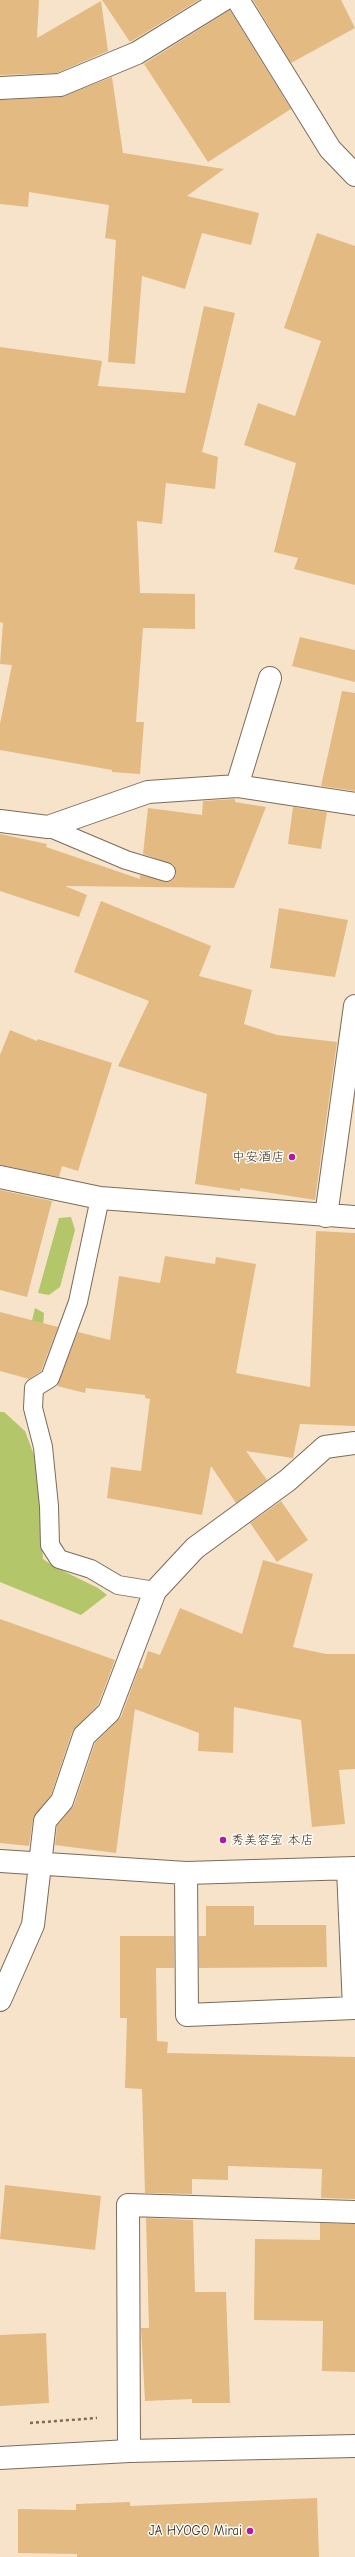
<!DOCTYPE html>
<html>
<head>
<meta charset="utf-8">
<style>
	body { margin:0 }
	canvas { display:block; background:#f6e3ca }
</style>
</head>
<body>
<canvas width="355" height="2557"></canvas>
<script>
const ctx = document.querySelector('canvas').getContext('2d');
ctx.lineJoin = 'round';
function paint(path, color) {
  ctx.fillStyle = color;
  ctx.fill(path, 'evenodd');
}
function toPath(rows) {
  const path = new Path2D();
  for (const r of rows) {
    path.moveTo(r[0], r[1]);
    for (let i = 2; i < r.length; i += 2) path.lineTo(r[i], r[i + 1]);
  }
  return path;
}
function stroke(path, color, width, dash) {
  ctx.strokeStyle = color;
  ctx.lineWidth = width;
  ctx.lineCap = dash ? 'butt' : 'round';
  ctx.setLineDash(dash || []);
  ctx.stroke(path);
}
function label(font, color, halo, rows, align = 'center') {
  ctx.font = font + ' "Comic Neue","Klee One",sans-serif';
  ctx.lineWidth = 3;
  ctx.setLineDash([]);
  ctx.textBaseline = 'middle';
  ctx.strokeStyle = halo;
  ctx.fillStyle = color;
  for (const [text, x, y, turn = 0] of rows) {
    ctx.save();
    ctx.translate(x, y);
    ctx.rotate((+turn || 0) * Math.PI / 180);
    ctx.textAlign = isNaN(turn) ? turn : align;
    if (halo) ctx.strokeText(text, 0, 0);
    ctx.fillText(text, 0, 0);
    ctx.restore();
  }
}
const green = toPath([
	[71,1217,75,1230,60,1287,49,1295,38,1293,59,1218],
	[35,1308,44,1313,43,1327,20,1371],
	[0,1412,4,1412,25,1431,37,1463,43,1559,53,1566,98,1588,107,1595,81,1615,0,1582]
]);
const building = toPath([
	[0,0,39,0,37,38,101,1,108,51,57,73,0,75],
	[102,0,199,0,130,42],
	[253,0,341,0,355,28,291,63],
	[230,10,291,109,208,162,144,64],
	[112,77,123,153,224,169,187,196,259,213,251,245,202,233,185,289,142,276,135,364,108,362,116,240,105,238,109,205,29,192,28,207,0,204,0,100,61,97],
	[317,233,355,246,355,585,294,569,298,558,274,552,296,463,244,445,258,403,295,416,321,341,284,328],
	[204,306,235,313,202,452,218,457,215,489,166,483,162,524,137,521,140,593,195,594,195,629,143,628,136,722,144,722,140,774,112,772,112,770,0,750,0,724,12,665,0,664,3,623,0,622,0,347,102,361,98,386,185,393],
	[300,637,355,650,355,682,292,666],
	[342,691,355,693,355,791,321,786],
	[235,799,235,802,266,807,234,888,65,886,87,895,79,917,0,891,0,834,47,844,46,847,140,879,140,875,169,882,176,875,174,865,143,854,148,808,202,815,203,801],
	[293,807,327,812,321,849,288,844],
	[101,901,211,946,199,976,252,990,244,1024,277,1035,337,1042,315,1200,240,1188,240,1191,195,1184,207,1094,118,1066,149,1001,74,972],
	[279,908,348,920,335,977,270,968],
	[10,1030,37,1041,38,1039,112,1063,78,1171,62,1166,59,1177,0,1165,0,1055],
	[0,1190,52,1201,27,1297,0,1290],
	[316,1231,355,1233,355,1426,300,1424,293,1458,246,1451,267,1480,236,1503,211,1466,202,1515,107,1498,111,1467,141,1471,150,1399,145,1398,145,1395,86,1388,85,1393,57,1386,78,1332,110,1340,119,1276,160,1283,165,1256,215,1264,216,1257,256,1264,236,1373,310,1387],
	[0,1312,58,1327,41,1371,29,1379,0,1371],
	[281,1501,308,1540,277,1562,250,1523],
	[263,1560,313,1574,293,1647,326,1654,355,1654,355,1769,339,1770,345,1824,312,1827,301,1720,234,1707,233,1753,198,1751,199,1733,135,1709,116,1853,55,1845,57,1826,74,1805,95,1743,121,1717,139,1668,142,1669,148,1651,160,1655,180,1608,242,1634],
	[0,1619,115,1660,98,1705,72,1732,51,1795,33,1819,29,1846,0,1843],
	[206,1906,254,1906,254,1925,326,1925,327,1967,199,1968,199,1936,206,1936],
	[120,1936,174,1936,174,1968,156,1968,157,2041,168,2042,167,2053,355,2057,355,2199,321,2198,322,2169,228,2166,228,2180,192,2179,192,2194,145,2193,142,2089,125,2088,127,2018,120,2018],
	[5,2185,101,2196,95,2250,0,2239],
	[146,2218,193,2220,195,2292,226,2292,230,2403,192,2403,192,2399,145,2401,141,2328,149,2328],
	[320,2223,355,2224,355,2372,322,2371,323,2321,254,2320,255,2239,320,2240],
	[46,2333,49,2403,0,2406,0,2335],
	[317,2498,319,2557,77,2557,77,2554,18,2553,18,2509,76,2510,76,2504,130,2502,130,2506]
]);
const path = toPath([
	[30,2423,97,2418]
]);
const service = toPath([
	[48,827,126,860,166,872],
	[100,1198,78,1302,50,1378,34,1388,33,1408,43,1447,49,1506,50,1545,59,1559,91,1569,118,1585,155,1591]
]);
const minor = toPath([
	[238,0,330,149,355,175],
	[0,88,60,85,137,53,223,0],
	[237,786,270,678],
	[0,821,48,827,148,792,237,786,355,804],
	[0,1177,100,1198,355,1217],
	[326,1216,355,1006],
	[0,1861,186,1873,355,1868],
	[186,1873,187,2015,354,2008,348,1869],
	[0,2000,33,1925,45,1821,62,1801,84,1736,109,1712,155,1591,195,1548,288,1480,325,1447,355,1443],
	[129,2451,128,2205,355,2212]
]);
const tertiary = toPath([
	[0,2458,129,2451,355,2446]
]);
const markers = [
	[292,1157,4,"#b5179e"],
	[223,1840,4,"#b5179e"],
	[250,2531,4,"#b5179e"]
];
const poiNames = [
	["中安酒店",284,1157],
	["秀美容室 本店",231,1840,"left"],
	["JA HYOGO Mirai",242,2531]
];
paint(green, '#b3c66a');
paint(building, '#e4ba83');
stroke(service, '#7c6b5a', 20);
stroke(minor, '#7c6b5a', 24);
stroke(tertiary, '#7c6b5a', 24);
stroke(path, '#7c6b5a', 2.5, [3, 3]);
stroke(service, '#fff', 18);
stroke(minor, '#fff', 22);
stroke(tertiary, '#fff', 22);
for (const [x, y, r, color] of markers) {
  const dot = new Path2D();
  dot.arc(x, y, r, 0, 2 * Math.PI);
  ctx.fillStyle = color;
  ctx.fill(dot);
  stroke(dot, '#fdfcf7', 1.5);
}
label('13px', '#3b2a1e', '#fdfcf7', poiNames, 'right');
</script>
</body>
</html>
